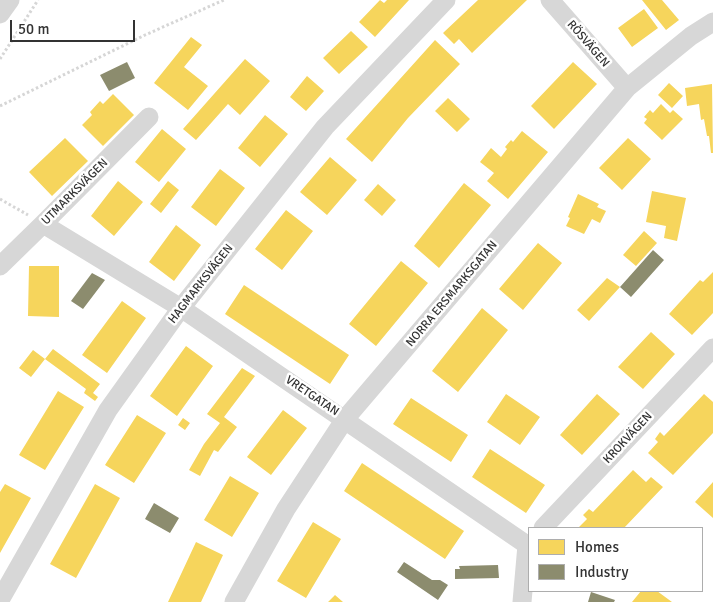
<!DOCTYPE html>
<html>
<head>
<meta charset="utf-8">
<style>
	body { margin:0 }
	#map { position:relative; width:713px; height:602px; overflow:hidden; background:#fff; font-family:Signika,sans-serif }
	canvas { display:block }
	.legend { position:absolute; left:528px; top:527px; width:175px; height:65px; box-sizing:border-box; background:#fff; border:1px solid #adadad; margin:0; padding:6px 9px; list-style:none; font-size:15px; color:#333 }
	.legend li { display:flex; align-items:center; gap:10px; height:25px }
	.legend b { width:25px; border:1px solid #adadad }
	.scale { position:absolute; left:10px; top:20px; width:125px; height:22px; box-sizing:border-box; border:2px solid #333; border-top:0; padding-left:6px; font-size:15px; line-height:18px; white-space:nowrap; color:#333; -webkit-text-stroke:4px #fff; paint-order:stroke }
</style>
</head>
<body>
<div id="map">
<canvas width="713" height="602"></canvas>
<ul class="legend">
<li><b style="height:14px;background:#f6d55c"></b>Homes</li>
<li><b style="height:14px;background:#8c8c6e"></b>Industry</li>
</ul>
<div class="scale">50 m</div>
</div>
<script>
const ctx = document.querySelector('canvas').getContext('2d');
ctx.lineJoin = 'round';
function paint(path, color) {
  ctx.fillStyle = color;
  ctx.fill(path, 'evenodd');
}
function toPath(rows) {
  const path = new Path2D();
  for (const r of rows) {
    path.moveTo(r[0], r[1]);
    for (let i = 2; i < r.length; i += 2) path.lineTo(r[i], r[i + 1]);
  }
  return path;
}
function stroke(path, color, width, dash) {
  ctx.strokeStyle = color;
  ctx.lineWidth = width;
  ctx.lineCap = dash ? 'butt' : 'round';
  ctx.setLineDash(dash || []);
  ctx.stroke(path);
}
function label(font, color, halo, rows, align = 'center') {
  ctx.font = font + ' Signika,sans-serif';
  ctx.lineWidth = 5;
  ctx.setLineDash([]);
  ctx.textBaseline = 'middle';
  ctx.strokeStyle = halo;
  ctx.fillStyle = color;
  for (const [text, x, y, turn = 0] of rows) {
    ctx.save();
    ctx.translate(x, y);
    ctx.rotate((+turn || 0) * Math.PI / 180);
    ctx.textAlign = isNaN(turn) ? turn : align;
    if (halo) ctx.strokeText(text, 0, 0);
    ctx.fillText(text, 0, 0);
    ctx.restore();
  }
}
const homes = toPath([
	[380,0,384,3,387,0,409,0,375,37,359,22],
	[478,0,527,0,472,53,459,39,454,44,443,33],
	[642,0,662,0,679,20,666,30],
	[644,9,658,28,632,47,618,28],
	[351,31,368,47,339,74,323,58],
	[191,37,202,45,184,67,208,86,188,110,154,83],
	[435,40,460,64,408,118,372,162,346,139],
	[245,59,270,81,240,115,228,104,196,140,183,129],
	[573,62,597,84,554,129,531,106],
	[307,76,324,91,306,111,290,97],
	[669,83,683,96,672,108,658,95],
	[712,84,713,153,711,153,709,136,707,136,704,119,701,120,699,104,687,106,685,88],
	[113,94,134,115,103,146,82,125,92,115,90,112,100,101,103,104],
	[448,98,470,119,457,132,435,111],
	[661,104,670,113,673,110,683,119,662,140,644,123,647,119,644,117,650,110,653,113],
	[265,115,288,134,260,167,238,148],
	[162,129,186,149,159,182,135,162],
	[522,131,548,152,508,199,487,181,494,173,480,162,491,148,501,157,507,149,505,147,511,140,513,142],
	[65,138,88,161,52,196,29,172],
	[628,138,651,159,622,190,599,168],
	[330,157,357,180,327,215,300,192],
	[220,169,245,188,216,226,191,207],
	[118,181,143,202,114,236,91,216],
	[168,181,179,190,161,213,150,204],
	[464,183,491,205,439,268,414,246],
	[378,184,396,200,382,216,364,200],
	[652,191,686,198,677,241,664,238,666,226,646,222],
	[578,194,599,204,597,207,606,211,600,223,592,219,584,234,566,226,570,218,568,217],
	[286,210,313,231,282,270,255,249],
	[176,225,201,245,174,281,149,262],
	[644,231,657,243,636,266,623,255],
	[538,243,562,263,523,310,499,289],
	[401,261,428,283,376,346,349,324],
	[29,266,59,266,59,317,28,316],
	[713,272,713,313,692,335,669,314,700,280,703,282],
	[607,278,620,287,589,321,577,310],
	[244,285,349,355,330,384,225,314],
	[122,301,146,318,107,373,82,355],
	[482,308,508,330,458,392,432,371],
	[651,332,675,354,643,389,618,367],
	[186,346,213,366,177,416,150,396],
	[53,349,100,384,93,393,98,397,95,401,84,393,86,389,45,359],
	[33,350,45,359,31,377,19,368],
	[242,368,255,376,224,417,237,427,218,452,214,450,200,476,189,470,204,444,220,423,207,414],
	[58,391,84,407,45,470,19,455],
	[506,394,540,417,520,445,487,422],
	[597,394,620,414,582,455,560,435],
	[704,394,713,402,713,433,673,475,648,453,658,442,655,439,660,432,664,436],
	[411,398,468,435,451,462,393,424],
	[283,410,307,428,271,475,247,457],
	[137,415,166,433,134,483,105,465],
	[183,418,190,423,185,430,178,425],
	[490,449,545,485,526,513,472,477],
	[362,463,464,531,445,559,344,491],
	[633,470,646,482,651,477,663,487,624,528,578,528,587,519,583,515,589,509,593,512],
	[230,476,259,493,232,537,204,520],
	[713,482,713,518,695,502],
	[5,484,31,498,0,553,0,492],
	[95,484,120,498,76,578,50,564],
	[313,522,341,539,306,598,277,581],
	[196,542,223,555,201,602,168,602],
	[641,591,657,591,672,602,632,602],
	[335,595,343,602,328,602]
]);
const industry = toPath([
	[127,62,135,78,109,91,100,75],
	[653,250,664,260,631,297,620,287],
	[92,273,105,280,83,309,71,301],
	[154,503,179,518,170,533,145,519],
	[404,562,432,580,440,580,448,585,438,600,397,572],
	[498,565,499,578,455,579,455,569,460,569,459,566],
	[591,592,615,600,614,602,588,602]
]);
const path = toPath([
	[0,59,38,0],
	[0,106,145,35,224,0],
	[0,199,28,215]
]);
const minor = toPath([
	[550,0,627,88],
	[0,14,10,0],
	[43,224,181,308,527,545,522,602],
	[0,266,43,224,149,117],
	[543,528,713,348],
	[0,600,108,410,181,308,325,127,446,0],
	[234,602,286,509,345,419,627,88,691,36,713,22]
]);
const streetNames = [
	["RÖSVÄGEN",588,44,49],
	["UTMARKSVÄGEN",75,192,-45],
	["HAGMARKSVÄGEN",201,284,-52],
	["NORRA ERSMARKSGATAN",452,294,-50],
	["VRETGATAN",312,396,34],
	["KROKVÄGEN",628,438,-47]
];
paint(homes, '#f6d55c');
paint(industry, '#8c8c6e');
stroke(path, '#d6d6d6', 3, [2.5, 2.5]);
stroke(minor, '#d7d7d7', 19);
label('12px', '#333', '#fff', streetNames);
</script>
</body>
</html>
